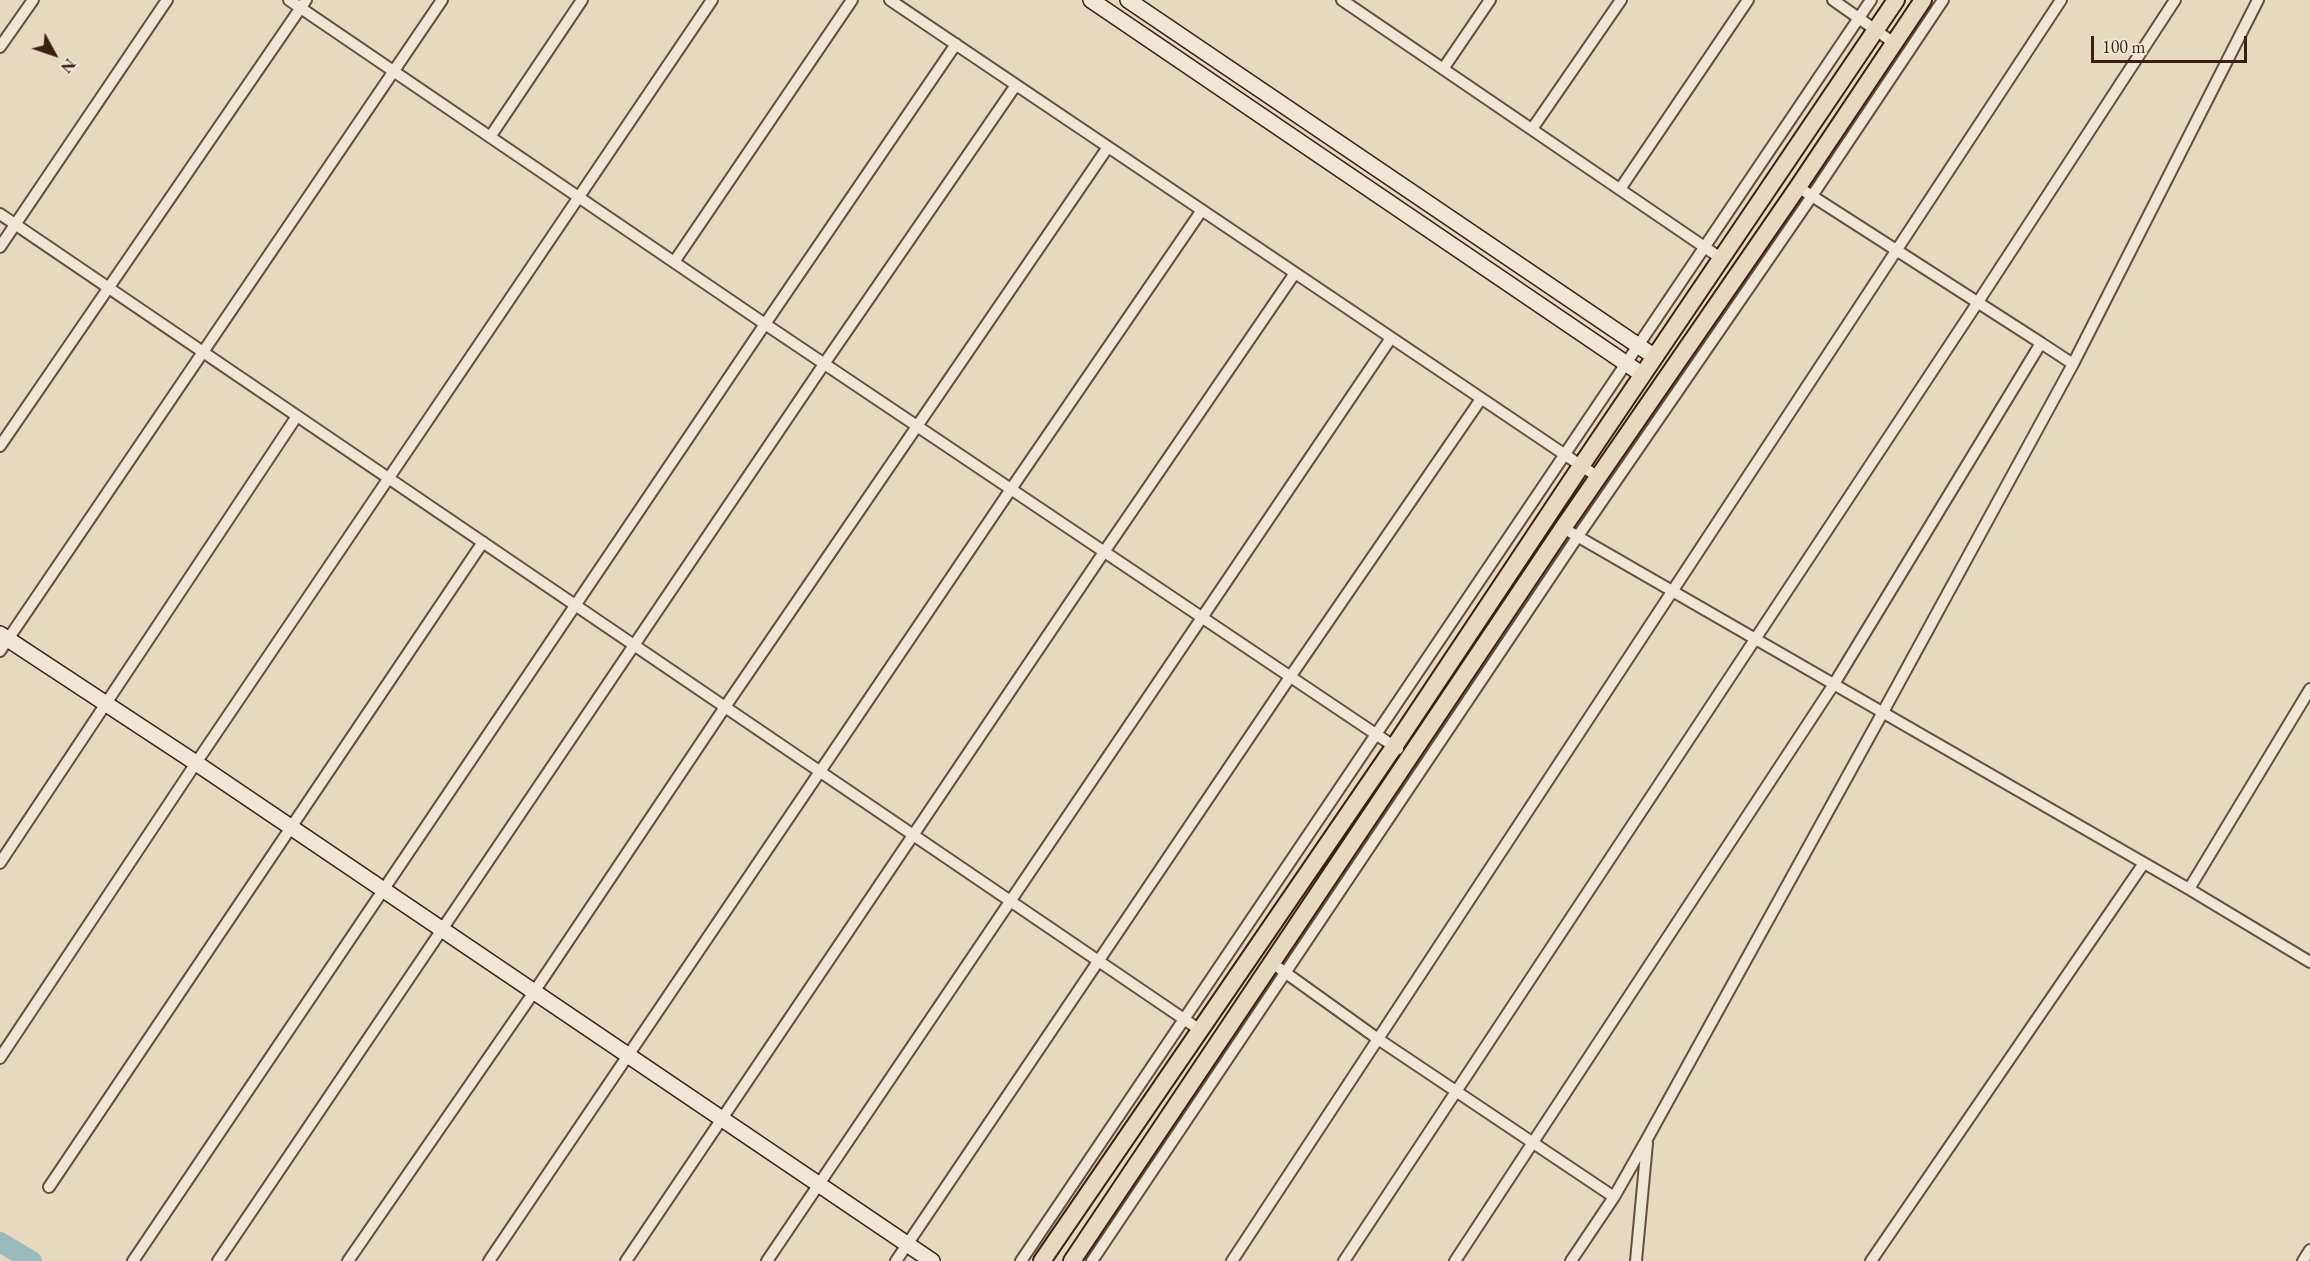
<!DOCTYPE html>
<html>
<head>
<meta charset="utf-8">
<style>
	body { margin:0 }
	#map { position:relative; width:2310px; height:1261px; overflow:hidden; background:#e6d9c0; font-family:"EB Garamond",serif }
	canvas { display:block }
	.north { position:absolute; left:24px; top:24px; width:60px; height:60px; -webkit-text-stroke:4px #efe6d6; paint-order:stroke; rotate:130deg; font-size:16px; font-weight:700; line-height:24px; text-align:center; color:#3c1f13 }
	.north::after { content:''; display:block; margin:auto; width:21px; height:27px; background:#3c1f13; clip-path:polygon(50% 0,100% 100%,50% 72%,0 100%) }
	.scale { position:absolute; left:2091px; top:36px; width:156px; height:27px; box-sizing:border-box; border:3px solid #3c1f13; border-top:0; padding-left:8px; font-size:18px; line-height:21px; white-space:nowrap; color:#3c1f13; -webkit-text-stroke:4px #efe6d6; paint-order:stroke }
</style>
</head>
<body>
<div id="map">
<canvas width="2310" height="1261"></canvas>
<div class="north">N</div>
<div class="scale">100 m</div>
</div>
<script>
const ctx = document.querySelector('canvas').getContext('2d');
ctx.lineJoin = 'round';
function toPath(rows) {
  const path = new Path2D();
  for (const r of rows) {
    path.moveTo(r[0], r[1]);
    for (let i = 2; i < r.length; i += 2) path.lineTo(r[i], r[i + 1]);
  }
  return path;
}
function stroke(path, color, width, dash) {
  ctx.strokeStyle = color;
  ctx.lineWidth = width;
  ctx.lineCap = dash ? 'butt' : 'round';
  ctx.setLineDash(dash || []);
  ctx.stroke(path);
}
const river = toPath([
	[0,1242,32,1261]
]);
const street = toPath([
	[289,0,765,324,1398,749],
	[890,0,1598,477],
	[1342,0,1722,259],
	[1833,0,1894,43],
	[0,47,33,0],
	[1443,69,1490,0],
	[1532,129,1621,0],
	[490,137,582,0],
	[1620,189,1748,0],
	[0,214,1200,1030],
	[0,247,167,0],
	[674,262,852,0],
	[2041,343,2073,364],
	[0,446,306,0],
	[1563,528,2189,889,2310,962],
	[0,651,442,0],
	[0,863,297,416],
	[2189,889,2310,689],
	[1272,963,1378,1039,1614,1197],
	[0,1058,196,763,712,0],
	[49,1187,483,542],
	[133,1261,765,324,956,44],
	[218,1261,824,364,1016,85],
	[348,1261,534,992,725,707,1108,147],
	[489,1261,1011,489,1202,210],
	[626,1261,1104,552,1295,273],
	[767,1261,1391,338],
	[896,1261,1290,677,1481,399],
	[1021,1261,1871,0],
	[1092,1261,1578,536,1812,196,1943,0],
	[1232,1261,2061,0],
	[1344,1261,1978,302,2175,0],
	[1455,1261,1834,684,2041,343,1798,187],
	[1571,1261,1614,1197,1647,1139,1883,712,2073,364,2258,0],
	[1636,1261,1647,1143],
	[1871,1261,2144,863],
	[2303,1261,2310,1250]
]);
const secondary = toPath([
	[1091,0,1643,375],
	[1128,0,1655,357],
	[0,634,196,763,932,1261]
]);
const primary = toPath([
	[1042,1261,1394,747,1581,466,1896,0],
	[1072,1261,1563,528,1798,187,1923,0]
]);
stroke(river, '#99b9ba', 20);
stroke(street, '#664e3e', 14);
stroke(secondary, '#3c1f13', 18);
stroke(primary, '#3c1f13', 20);
stroke(street, '#efe6d6', 10);
stroke(secondary, '#efe6d6', 15);
stroke(primary, '#e6d9c0', 16);
</script>
</body>
</html>
